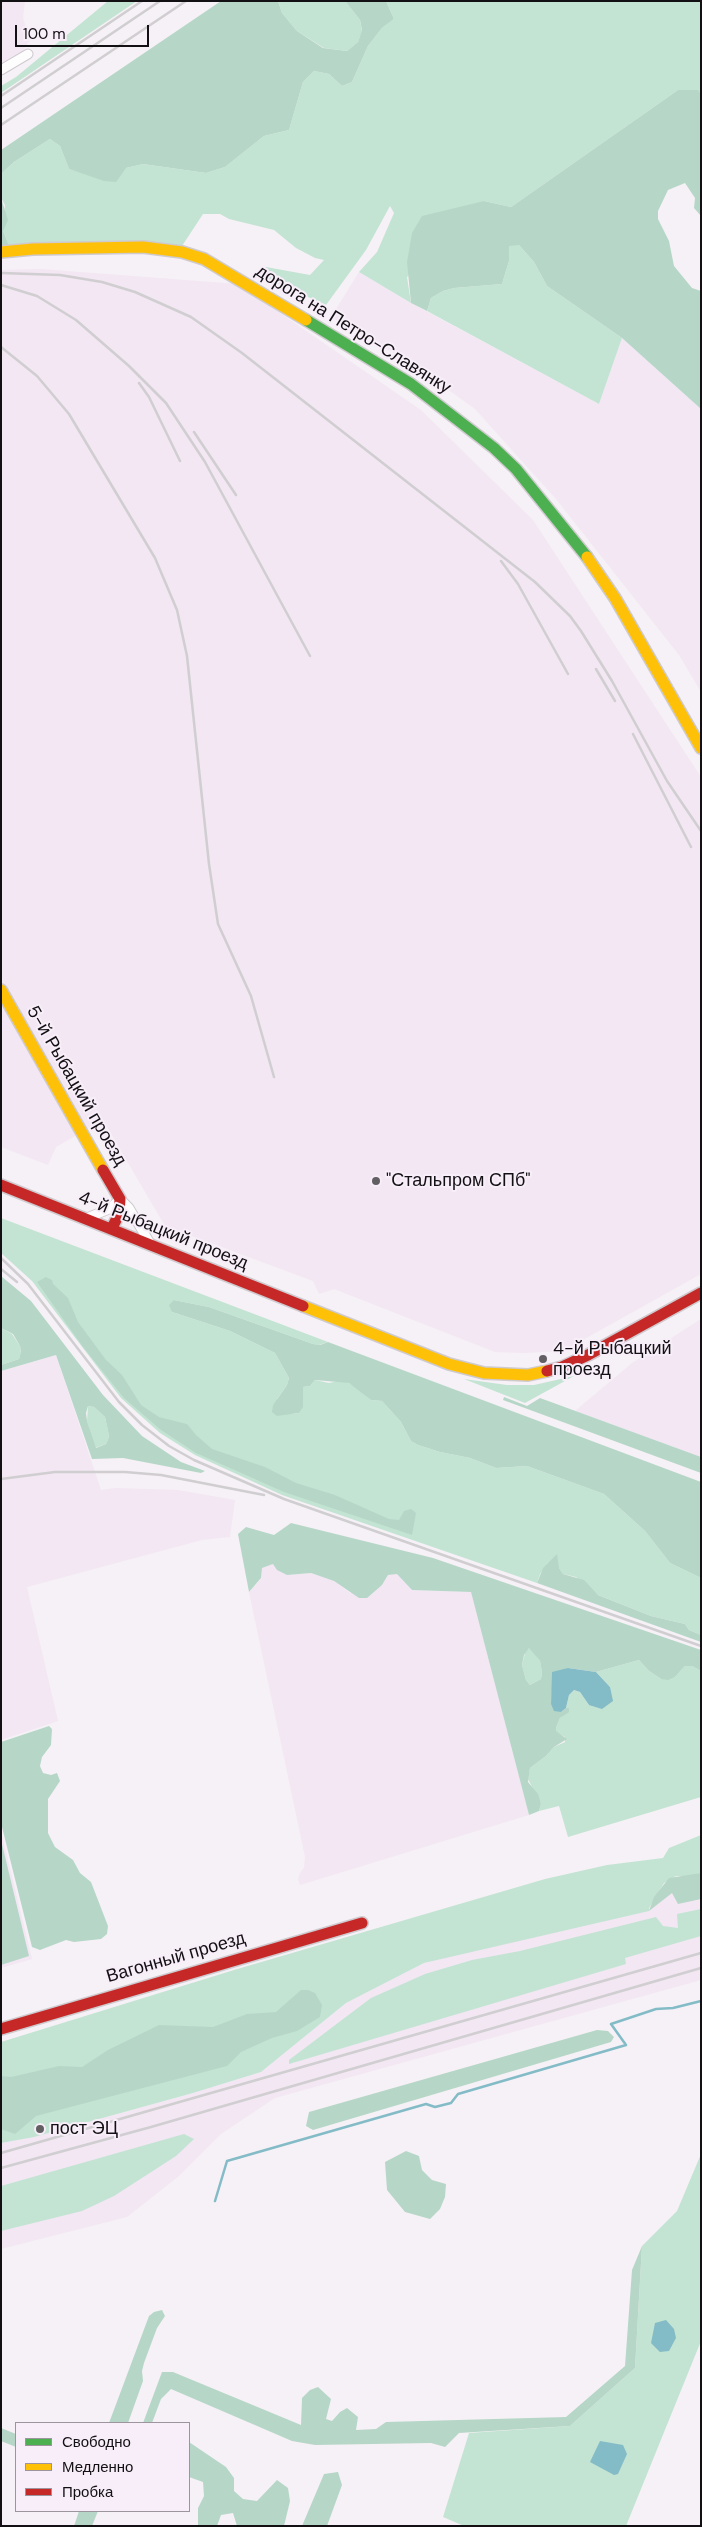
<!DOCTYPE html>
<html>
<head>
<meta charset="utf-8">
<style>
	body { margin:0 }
	#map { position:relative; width:702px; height:2527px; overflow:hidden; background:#f6f1f6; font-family:"DM Sans",sans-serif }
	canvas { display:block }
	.frame { position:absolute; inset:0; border:2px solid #131014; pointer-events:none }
	.legend { position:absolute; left:15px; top:2422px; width:175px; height:90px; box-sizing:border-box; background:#f8eef9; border:1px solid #9c959d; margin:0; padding:6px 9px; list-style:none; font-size:15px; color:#131014 }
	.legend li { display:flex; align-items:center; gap:10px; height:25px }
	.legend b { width:25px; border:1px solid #9c959d }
	.scale { position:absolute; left:15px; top:25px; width:134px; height:22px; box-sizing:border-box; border:2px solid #131014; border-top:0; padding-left:6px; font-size:15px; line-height:18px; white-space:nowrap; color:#131014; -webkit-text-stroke:4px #f8eef9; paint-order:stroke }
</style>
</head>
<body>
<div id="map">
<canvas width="702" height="2527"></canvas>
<div class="frame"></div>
<ul class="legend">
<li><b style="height:6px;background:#4caf50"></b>Свободно</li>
<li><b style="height:6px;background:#ffc107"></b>Медленно</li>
<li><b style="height:6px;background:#c62828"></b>Пробка</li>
</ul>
<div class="scale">100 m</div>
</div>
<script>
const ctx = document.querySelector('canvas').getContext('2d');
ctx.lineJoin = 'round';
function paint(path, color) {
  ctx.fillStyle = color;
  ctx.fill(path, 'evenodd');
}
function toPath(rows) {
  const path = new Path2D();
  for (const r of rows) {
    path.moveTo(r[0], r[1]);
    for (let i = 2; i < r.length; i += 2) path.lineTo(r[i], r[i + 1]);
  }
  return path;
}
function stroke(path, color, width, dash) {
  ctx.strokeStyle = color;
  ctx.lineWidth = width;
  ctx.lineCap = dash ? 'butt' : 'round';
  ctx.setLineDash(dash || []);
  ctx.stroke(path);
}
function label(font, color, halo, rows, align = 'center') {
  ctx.font = font + ' "DM Sans",sans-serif';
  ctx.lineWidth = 4;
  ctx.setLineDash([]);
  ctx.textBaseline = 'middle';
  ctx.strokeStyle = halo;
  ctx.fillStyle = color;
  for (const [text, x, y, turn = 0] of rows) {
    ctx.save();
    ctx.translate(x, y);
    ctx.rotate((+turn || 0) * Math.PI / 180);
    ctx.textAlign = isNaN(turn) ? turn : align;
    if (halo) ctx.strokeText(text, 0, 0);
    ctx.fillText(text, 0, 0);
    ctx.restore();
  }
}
const built = toPath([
	[1,1,25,1,23,18,30,40,19,57,1,67],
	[41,269,238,284,421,410,533,520,701,777,701,1274,563,1351,525,1353,495,1352,334,1289,319,1294,313,1281,165,1226,103,1120,56,1147,48,1165,1,1147,1,270],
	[359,272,411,303,599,404,622,338,701,409,701,692,679,655,556,499,475,409,411,363,331,317],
	[701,1319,701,1457,575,1411,632,1363],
	[56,1355,101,1490,116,1488,178,1490,235,1500,230,1537,202,1540,27,1587,58,1721,1,1740,1,1371],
	[273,1564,287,1575,311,1573,334,1581,350,1593,382,1585,388,1575,397,1573,412,1590,471,1592,529,1815,300,1885,298,1879,300,1873,304,1868,305,1857,249,1592,261,1579,262,1568],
	[1,1831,32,1959,1,1968],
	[701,1887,701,1980,275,2098,221,2134,179,2176,127,2217,1,2249,1,2143,53,2132,193,2093,261,2072,346,2003,424,1963,476,1949,649,1894]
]);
const green = toPath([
	[108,1,137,1,1,93,1,86,16,77],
	[278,1,345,1,360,20,362,31,358,42,347,51,324,48,297,31,282,13],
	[386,1,701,1,701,94,697,90,678,90,511,207,484,201,407,277,411,303,359,272,377,252,394,213,390,206,366,250,326,305,261,276,266,267,310,275,324,260,315,258,296,248,274,230,229,219,220,214,203,214,182,246,10,248,3,231,5,205,1,198,1,174,14,162,50,139,60,146,69,169,79,172,126,168,143,164,206,173,225,167,264,136,289,130,303,82,314,71,329,74,342,86,352,82,368,46,382,28,394,19],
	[509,245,519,245,534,262,547,286,622,338,599,404,427,311,431,298,443,291,454,288,502,284,509,261],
	[1,1218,328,1342,319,1345,313,1344,209,1307,174,1300,172,1312,230,1331,275,1353,289,1378,287,1385,277,1399,292,1414,299,1413,303,1401,303,1387,310,1386,315,1380,329,1383,343,1380,355,1386,371,1400,382,1401,401,1422,411,1441,418,1445,440,1452,470,1458,496,1468,527,1466,604,1494,645,1531,670,1563,701,1578,701,1635,689,1630,685,1624,651,1616,598,1595,576,1577,563,1574,559,1568,548,1563,540,1574,537,1583,282,1495,195,1455,160,1433,121,1398,32,1281,1,1253],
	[1,1328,12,1334,20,1346,21,1353,19,1359,1,1365],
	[574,1376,525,1403,464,1379,507,1385,534,1385],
	[88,1406,94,1407,105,1417,108,1431,109,1437,106,1444,95,1448,87,1421],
	[530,1648,540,1661,542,1672,541,1679,530,1685,526,1680,522,1665,526,1649],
	[639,1660,649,1671,661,1679,675,1677,685,1666,692,1666,701,1671,701,1797,568,1837,559,1806,539,1811,541,1804,528,1779,530,1768,546,1756,554,1747,565,1742,565,1737,556,1732,556,1728,560,1718,569,1708,566,1708,569,1695,574,1690,580,1692,589,1705,610,1687,596,1672],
	[701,1835,701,1873,690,1876,676,1876,664,1883,649,1908,649,1911,424,1963,346,2003,261,2072,193,2093,34,2137,1,2143,1,2042,234,1970,545,1879,607,1865,663,1858,669,1848],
	[701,1909,701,1936,625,1958,626,1964,289,2064,289,2060,371,1998,425,1974,472,1960,520,1951,656,1917,663,1926,678,1928,677,1914],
	[184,2134,194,2139,176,2156,114,2196,82,2211,1,2231,1,2186],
	[701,2154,701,2341,626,2526,464,2526,443,2517,469,2433,570,2426,635,2368,642,2246,677,2211]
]);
const forest = toPath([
	[221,1,278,1,282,13,297,31,323,48,347,51,358,42,362,30,360,20,345,1,386,1,394,19,382,28,368,46,352,82,342,86,329,74,314,71,303,82,289,130,264,136,225,167,206,173,143,164,126,168,116,182,104,181,69,169,60,146,50,139,14,162,1,174,1,150],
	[678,90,698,90,701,94,701,216,694,208,695,198,685,183,668,190,658,211,658,219,669,241,674,266,692,288,701,291,701,409,622,338,547,286,534,262,519,245,509,246,509,261,502,284,454,288,443,291,431,298,427,311,411,303,407,262,412,233,422,216,484,201,511,207],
	[1,198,8,220,3,231,10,248,1,249],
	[1,1276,31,1301,103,1395,142,1436,181,1462,205,1471,201,1473,123,1458,92,1459,56,1355,1,1371,1,1365,19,1359,21,1352,20,1346,13,1334,1,1328],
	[88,1406,94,1407,105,1417,108,1431,109,1437,106,1444,96,1448,87,1421,86,1413],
	[46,1277,52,1280,53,1284,68,1298,78,1322,106,1360,122,1375,141,1405,159,1417,187,1424,196,1435,212,1449,265,1467,296,1483,335,1495,389,1519,399,1520,404,1511,411,1509,416,1513,412,1535,284,1492,196,1453,161,1430,124,1398,83,1347,37,1282],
	[174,1300,209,1307,313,1344,320,1345,328,1342,701,1482,701,1578,670,1563,645,1531,604,1494,527,1466,496,1468,470,1458,440,1452,418,1445,411,1441,401,1422,382,1401,371,1400,349,1383,315,1380,310,1386,303,1387,303,1407,299,1413,277,1416,272,1412,273,1405,287,1385,289,1378,275,1353,230,1331,172,1312,169,1305],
	[504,1397,527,1406,540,1398,701,1457,701,1473,503,1400],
	[291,1523,433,1558,701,1650,701,1671,692,1666,685,1666,675,1677,668,1680,661,1679,649,1671,639,1660,596,1672,568,1668,552,1690,551,1704,561,1712,566,1708,569,1708,569,1712,560,1718,556,1728,556,1731,567,1739,554,1747,546,1756,530,1768,528,1782,538,1794,541,1804,539,1811,529,1815,471,1592,412,1590,397,1574,388,1575,382,1585,367,1598,359,1598,334,1581,311,1573,287,1575,277,1570,273,1564,262,1568,261,1578,249,1592,238,1534,246,1527,274,1535],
	[529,1648,540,1661,542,1672,541,1679,530,1685,526,1680,522,1665,524,1655],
	[557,1554,559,1568,563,1574,584,1580,598,1595,651,1616,685,1624,689,1630,701,1635,701,1642,537,1583,543,1568],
	[49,1726,52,1729,51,1745,42,1757,40,1766,43,1773,51,1775,57,1773,60,1781,48,1799,48,1833,55,1847,73,1860,80,1873,91,1882,108,1926,107,1934,101,1939,74,1942,66,1940,40,1950,32,1947,1,1823,1,1742],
	[1,1840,29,1956,1,1965],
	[701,1873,701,1899,678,1904,672,1893,649,1911,654,1897,669,1878],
	[301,1990,308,1990,315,1993,322,2005,320,2017,297,2031,272,2038,241,2052,227,2066,36,2116,15,2134,1,2129,1,2076,11,2077,59,2066,82,2067,108,2050,159,2025,213,2027,247,2014,276,2012],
	[597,2030,608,2031,614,2037,611,2042,313,2130,306,2126,309,2112],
	[406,2151,419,2156,422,2170,432,2180,446,2184,445,2197,440,2209,430,2219,405,2212,387,2190,385,2162],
	[642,2246,635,2368,570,2426,459,2433,445,2447,431,2443,315,2445,292,2441,171,2389,161,2399,152,2423,143,2423,162,2372,173,2372,301,2425,302,2398,310,2390,318,2387,331,2399,326,2419,332,2421,340,2412,347,2408,358,2417,356,2430,376,2429,386,2422,566,2417,625,2366,632,2270],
	[162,2310,165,2316,157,2328,144,2363,142,2371,143,2381,128,2423,109,2423,149,2316,154,2312],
	[1,2428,16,2434,16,2447,1,2441],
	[189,2442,226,2467,234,2478,234,2491,243,2499,257,2501,277,2480,288,2488,290,2501,284,2526,237,2526,233,2513,221,2515,217,2526,198,2526,198,2508,204,2496,203,2482,189,2477],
	[338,2472,342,2485,327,2526,302,2526,324,2474],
	[79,2511,98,2511,92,2526,74,2526]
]);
const water = toPath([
	[568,1668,596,1672,610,1687,613,1701,602,1709,589,1705,580,1692,574,1690,569,1695,566,1708,561,1712,554,1711,551,1704,552,1672],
	[666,2320,674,2329,676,2338,669,2351,660,2352,651,2343,655,2323],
	[600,2441,623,2445,627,2454,618,2474,614,2475,590,2462]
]);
const stream = toPath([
	[215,2201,227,2161,426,2104,435,2107,451,2103,458,2094,626,2045,611,2024,656,2009,673,2008,701,2001]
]);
const street = toPath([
	[1,70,28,54],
	[87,1218,109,1209,120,1199,129,1208,151,1245]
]);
const fast = toPath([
	[306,320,411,384,494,448,516,469,587,557]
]);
const slow = toPath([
	[1,252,33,249,143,247,182,252,204,259,306,320],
	[587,557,615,598,701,748],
	[1,990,103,1170],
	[303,1306,449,1364,484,1373,528,1375,547,1371]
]);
const jam = toPath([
	[103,1170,120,1199,119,1214,112,1228],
	[1,1185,303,1306],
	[547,1371,562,1367,588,1355,701,1293],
	[1,2029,362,1923]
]);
const rail = toPath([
	[1,96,142,1],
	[1,108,160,1],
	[1,125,186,1],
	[1,273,60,275,102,282,135,292,191,317,242,353,535,582,570,616,581,631,612,681,667,781,701,831],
	[1,285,37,296,76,320,129,366,166,403,205,462,310,656],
	[1,347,37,376,69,414,155,558,177,610,187,656,209,864,218,924,251,996,274,1077],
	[139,383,149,397,180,461],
	[194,432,236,495],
	[501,561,518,584,568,674],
	[596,669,615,701],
	[633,734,691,847],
	[1,1258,28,1284,119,1402,142,1425,169,1446,194,1460,284,1499,701,1646],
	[1,1269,17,1282],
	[1,1479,55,1472,125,1472,161,1475,264,1495],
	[1,2153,701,1953],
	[1,2168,151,2127,701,1968]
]);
const markers = [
	[376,1181,5,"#625f63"],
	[543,1359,5,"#625f63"],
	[40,2129,5,"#625f63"]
];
const streetNames = [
	["дорога на Петро-Славянку",353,330,32],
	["5-й Рыбацкий проезд",76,1086,60],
	["4-й Рыбацкий проезд",163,1231,22],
	["Вагонный проезд",176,1958,-16]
];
const poiNames = [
	["\"Стальпром СПб\"",386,1181],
	["4-й Рыбацкий",553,1349],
	["проезд",553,1370],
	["пост ЭЦ",50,2129]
];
paint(built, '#f2e7f3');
paint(green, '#c3e4d3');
paint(forest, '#b6d7c7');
paint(water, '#83bbc7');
stroke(stream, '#83bbc7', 2.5);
stroke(street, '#cecace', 11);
stroke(fast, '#cecace', 14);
stroke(slow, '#cecace', 14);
stroke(jam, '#cecace', 14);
stroke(street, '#fefdfe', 9);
stroke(fast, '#4caf50', 11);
stroke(slow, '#ffc107', 11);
stroke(jam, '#c62828', 11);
stroke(rail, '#d0ced0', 2.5);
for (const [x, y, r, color] of markers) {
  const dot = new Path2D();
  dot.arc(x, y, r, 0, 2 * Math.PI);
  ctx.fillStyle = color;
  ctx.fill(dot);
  stroke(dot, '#f8eef9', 2);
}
label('18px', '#131014', '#f8eef9', streetNames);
label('18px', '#131014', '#f8eef9', poiNames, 'left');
</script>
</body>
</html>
